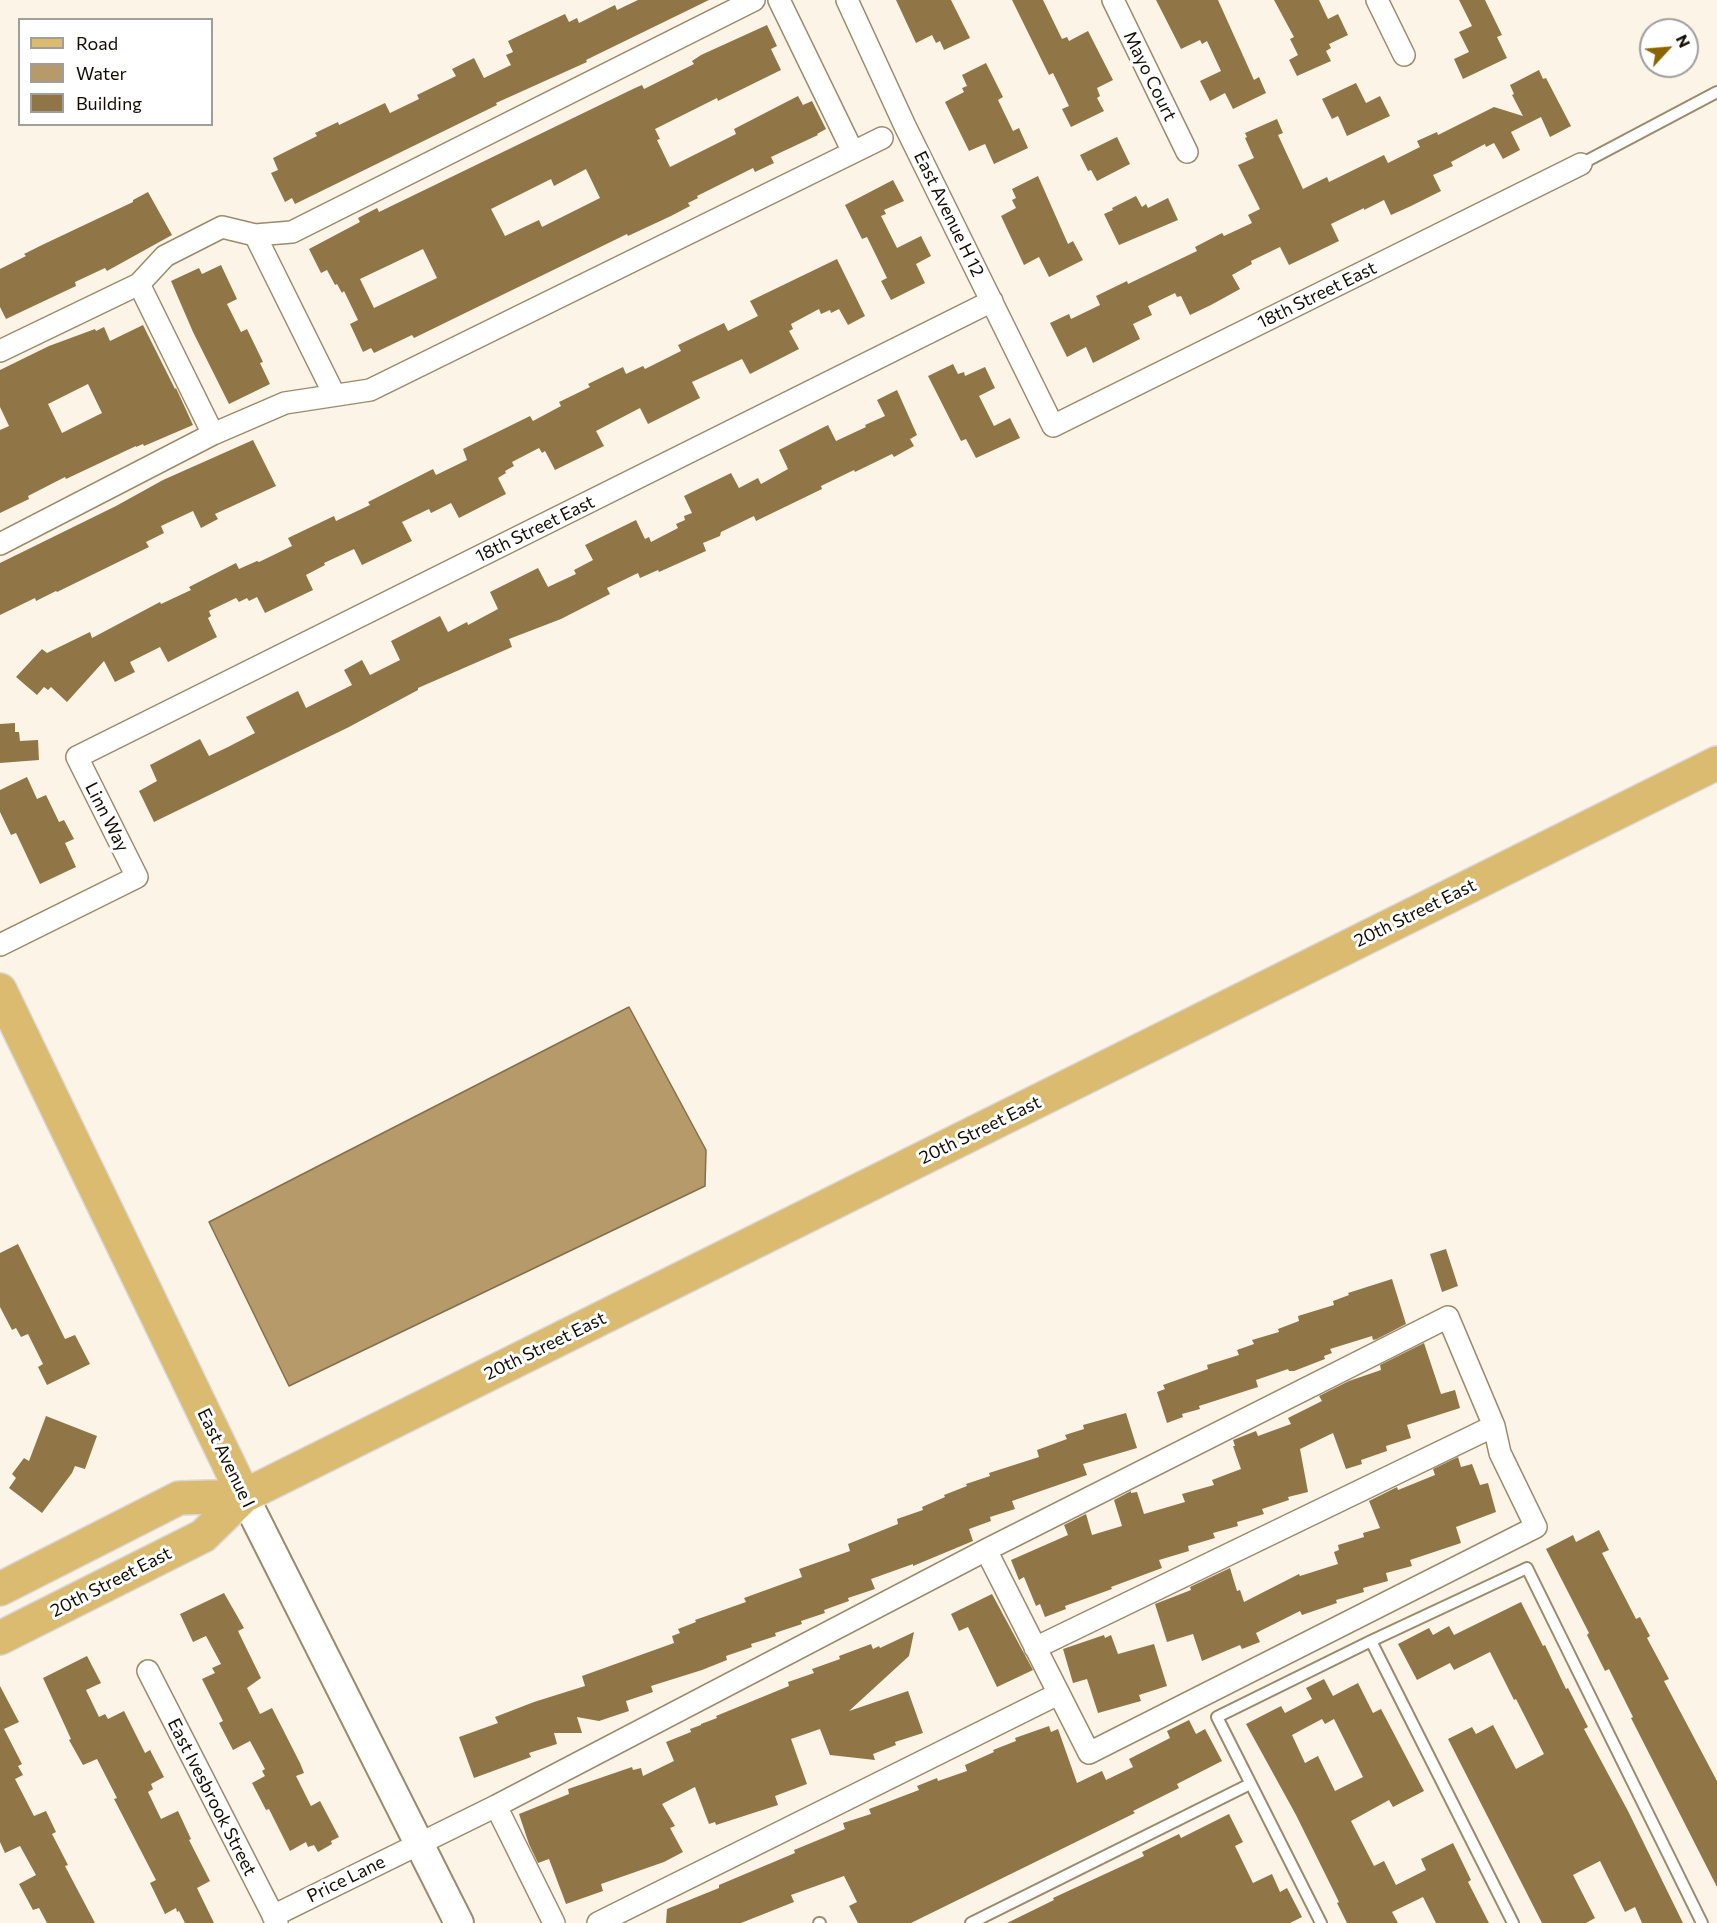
<!DOCTYPE html>
<html>
<head>
<meta charset="utf-8">
<style>
	body { margin:0 }
	#map { position:relative; width:1717px; height:1923px; overflow:hidden; background:#fcf4e7; font-family:Commissioner,sans-serif }
	canvas { display:block }
	.legend { position:absolute; left:18px; top:18px; width:195px; height:108px; box-sizing:border-box; background:#fff; border:2px solid #a09e9a; margin:0; padding:8px 10px; list-style:none; font-size:18px; color:#120c03 }
	.legend li { display:flex; align-items:center; gap:12px; height:30px }
	.legend b { width:30px; border:2px solid #a09e9a }
	.north { position:absolute; left:1639px; top:18px; width:60px; height:60px; box-sizing:border-box; background:#fff; border:2px solid #a09e9a; border-radius:50%; rotate:64deg; font-size:16px; font-weight:700; line-height:24px; text-align:center; color:#120c03 }
	.north::after { content:''; display:block; margin:auto; width:21px; height:27px; background:#8b6404; clip-path:polygon(50% 0,100% 100%,50% 72%,0 100%) }
</style>
</head>
<body>
<div id="map">
<canvas width="1717" height="1923"></canvas>
<ul class="legend">
<li><b style="height:8px;background:#dabb70"></b>Road</li>
<li><b style="height:16px;background:#b69a6a"></b>Water</li>
<li><b style="height:16px;background:#907646"></b>Building</li>
</ul>
<div class="north">N</div>
</div>
<script>
const ctx = document.querySelector('canvas').getContext('2d');
ctx.lineJoin = 'round';
function paint(path, color) {
  ctx.fillStyle = color;
  ctx.fill(path, 'evenodd');
}
function toPath(rows) {
  const path = new Path2D();
  for (const r of rows) {
    path.moveTo(r[0], r[1]);
    for (let i = 2; i < r.length; i += 2) path.lineTo(r[i], r[i + 1]);
  }
  return path;
}
function stroke(path, color, width, dash) {
  ctx.strokeStyle = color;
  ctx.lineWidth = width;
  ctx.lineCap = dash ? 'butt' : 'round';
  ctx.setLineDash(dash || []);
  ctx.stroke(path);
}
function label(font, color, halo, rows, align = 'center') {
  ctx.font = font + ' Commissioner,sans-serif';
  ctx.lineWidth = 6;
  ctx.setLineDash([]);
  ctx.textBaseline = 'middle';
  ctx.strokeStyle = halo;
  ctx.fillStyle = color;
  for (const [text, x, y, turn = 0] of rows) {
    ctx.save();
    ctx.translate(x, y);
    ctx.rotate((+turn || 0) * Math.PI / 180);
    ctx.textAlign = isNaN(turn) ? turn : align;
    if (halo) ctx.strokeText(text, 0, 0);
    ctx.fillText(text, 0, 0);
    ctx.restore();
  }
}
const water = toPath([
	[629,1007,706,1150,705,1186,289,1386,209,1222,629,1007]
]);
const building = toPath([
	[638,0,709,0,586,60,587,62,496,103,497,105,295,204,292,198,285,202,271,173,278,170,273,158,317,136,315,133,338,122,339,125,385,103,390,113,419,99,417,95,456,76,452,69,474,58,484,78,511,65,506,55,513,52,508,41,565,14,569,22,577,18,579,23,615,5,617,10],
	[896,0,951,0,970,38,944,50,940,41,936,43,932,35,916,43],
	[1012,0,1043,0,1062,39,1067,37,1069,41,1088,31,1113,80,1097,88,1100,96,1097,98,1104,111,1071,127,1062,109,1069,106,1053,73,1049,75],
	[1156,0,1218,0,1254,80,1259,77,1266,93,1233,109,1225,93,1210,101,1200,81,1221,71,1207,41,1202,44,1200,40,1181,49],
	[1274,0,1319,0,1328,19,1338,14,1348,35,1329,44,1331,48,1326,51,1331,61,1297,76,1289,60,1298,55,1290,39,1294,37],
	[1459,0,1485,0,1502,35,1497,37,1507,58,1463,79,1454,59,1469,52,1459,32,1472,26],
	[767,25,777,46,771,49,781,70,718,101,717,98,655,129,660,139,657,140,670,167,736,134,734,129,798,96,803,105,812,101,826,129,817,134,818,135,771,157,774,163,755,172,753,168,697,196,698,198,688,203,690,206,671,216,628,236,627,234,414,338,412,335,374,353,371,348,363,352,350,324,358,320,344,291,342,293,337,284,335,285,327,270,321,273,309,249,360,222,358,218,377,208,379,212,635,88,642,85,644,89,694,64,692,61,701,55],
	[586,169,600,198,542,227,539,220,505,236,491,209,551,179,554,186],
	[423,249,437,278,374,308,360,279],
	[986,63,1003,97,998,100,1013,131,1019,128,1028,148,994,164,985,144,969,151,945,102,964,92,962,88,967,86,962,75],
	[1539,70,1543,79,1546,78,1571,126,1550,137,1541,117,1511,132,1520,150,1503,159,1494,143,1486,147,1485,144,1451,162,1453,166,1433,175,1441,191,1411,206,1391,215,1384,200,1364,210,1364,208,1331,224,1339,241,1310,255,1289,265,1280,247,1251,261,1252,264,1232,275,1240,289,1211,305,1190,315,1181,296,1177,297,1175,293,1148,306,1152,315,1133,324,1140,339,1093,363,1086,347,1067,357,1050,323,1069,314,1071,319,1100,305,1096,296,1127,281,1128,284,1197,251,1195,247,1222,233,1224,236,1252,223,1248,215,1260,209,1238,165,1254,158,1245,138,1247,137,1245,133,1277,119,1283,133,1278,135,1303,189,1327,177,1329,182,1384,155,1388,163,1420,147,1417,141,1437,132,1438,135,1494,107,1523,116,1512,95,1514,94,1510,85],
	[1356,83,1366,103,1380,96,1390,116,1347,136,1338,116,1332,119,1322,99],
	[1117,137,1130,164,1097,181,1091,170,1088,171,1080,155],
	[1038,176,1068,244,1073,241,1083,260,1049,277,1039,257,1024,265,1001,216,1016,208,1012,200,1016,198,1012,189],
	[893,180,904,201,884,210,886,214,881,216,897,248,921,236,931,256,916,264,925,283,891,300,881,281,887,278,867,237,862,239,845,205],
	[148,192,172,235,107,271,105,268,75,282,76,286,6,319,0,307,0,269,26,256,24,254,42,245,133,202,133,200],
	[1136,196,1142,207,1146,204,1148,208,1168,198,1178,220,1119,245,1104,214,1113,210,1112,208],
	[837,259,865,316,848,325,839,309,831,313,830,310,821,314,819,309,791,324,793,329,789,331,799,349,750,374,742,359,692,382,700,398,648,424,640,408,596,431,604,446,555,470,545,451,542,453,539,448,512,462,514,466,505,471,506,473,498,478,506,494,459,518,451,503,431,513,429,509,402,522,412,541,362,565,354,549,324,563,325,565,306,575,313,590,265,613,257,597,249,601,247,598,239,602,236,598,209,611,211,616,208,618,217,637,168,662,160,647,130,662,135,672,115,682,104,661,67,702,51,687,48,690,44,687,37,695,16,677,42,649,47,653,90,632,92,638,160,602,161,604,191,590,189,587,236,563,239,569,257,561,259,562,292,546,288,538,334,516,336,521,370,505,368,502,433,469,436,475,467,460,463,449,530,416,533,421,561,406,559,402,590,387,588,384,623,367,626,374,643,366,645,369,681,351,678,345,724,323,728,331,758,316,750,301],
	[221,265,237,299,227,304,241,332,247,329,263,362,260,363,270,384,229,404,193,332,171,281,199,268,202,274],
	[143,325,175,389,176,388,193,425,144,446,143,444,136,447,136,446,66,479,65,477,28,496,29,499,0,513,0,430,9,426,0,407,0,370,49,346,95,329,96,331,104,327,110,341],
	[88,384,102,413,62,433,48,404],
	[953,364,958,374,964,372,965,376,985,367,995,388,979,396,994,426,1010,418,1020,438,976,458,966,439,961,441,928,376],
	[897,390,917,435,910,439,914,446,894,457,892,454,855,472,854,470,821,486,822,489,756,521,754,516,721,532,720,536,703,543,706,551,659,572,658,570,640,578,638,573,607,588,610,594,561,619,509,639,512,647,418,688,418,690,349,727,154,822,139,791,157,781,150,765,200,739,209,756,228,747,255,733,246,717,298,691,306,708,352,685,344,670,362,660,370,675,400,660,391,641,440,616,448,632,467,622,468,625,498,609,490,592,538,568,548,587,576,574,574,570,593,560,585,545,636,520,645,539,649,537,651,542,678,528,676,524,685,520,684,516,692,513,684,496,731,473,739,488,758,478,761,484,788,469,779,450,828,425,836,441,866,427,865,425,885,416,877,400],
	[253,440,276,486,215,514,218,519,201,528,193,511,161,526,164,533,146,542,149,547,57,592,56,591,36,601,35,598,0,615,0,563,116,506,163,480],
	[15,723,15,732,19,732,20,741,38,740,39,760,0,763,0,724],
	[27,777,37,799,46,795,59,822,64,820,74,839,65,843,76,867,40,884,16,833,11,835,0,812,0,790],
	[18,1244,65,1339,75,1335,90,1364,47,1385,38,1367,43,1364,28,1334,21,1337,16,1328,12,1330,0,1307,0,1253],
	[1446,1249,1458,1286,1442,1292,1430,1254],
	[1392,1279,1406,1324,1377,1339,1373,1340,1372,1336,1330,1349,1332,1353,1324,1356,1325,1359,1294,1371,1289,1371,1288,1369,1256,1380,1258,1387,1199,1406,1200,1409,1182,1414,1183,1417,1167,1423,1157,1392,1165,1389,1163,1385,1208,1369,1207,1365,1239,1355,1237,1350,1254,1344,1252,1340,1279,1332,1278,1329,1299,1321,1298,1316,1334,1305,1333,1301,1349,1295,1348,1293],
	[1424,1343,1441,1394,1455,1390,1460,1408,1407,1425,1411,1438,1386,1446,1387,1451,1361,1460,1362,1464,1346,1469,1333,1433,1300,1449,1308,1492,1288,1497,1289,1500,1262,1509,1264,1514,1237,1522,1238,1526,1213,1533,1215,1538,1188,1546,1189,1551,1159,1560,1162,1568,1111,1587,1112,1589,1065,1606,1066,1609,1045,1617,1040,1604,1036,1606,1024,1577,1019,1580,1011,1560,1068,1535,1064,1525,1086,1514,1092,1535,1122,1526,1114,1500,1131,1491,1131,1493,1137,1492,1144,1514,1185,1502,1182,1494,1214,1485,1212,1480,1241,1469,1233,1446,1235,1446,1233,1440,1256,1431,1258,1436,1291,1424,1288,1418,1322,1401,1319,1396,1349,1381,1381,1370,1380,1365],
	[1126,1413,1137,1448,1083,1464,1087,1475,1012,1501,1015,1509,990,1517,991,1521,969,1529,973,1541,913,1566,913,1564,871,1579,875,1589,848,1598,849,1601,824,1610,825,1613,801,1621,802,1624,775,1633,776,1636,751,1644,752,1647,726,1656,727,1660,702,1670,651,1686,653,1692,626,1701,629,1711,599,1721,577,1717,582,1733,554,1733,557,1744,529,1753,531,1757,474,1778,459,1737,498,1723,495,1717,534,1702,585,1686,582,1676,674,1643,672,1636,680,1633,678,1629,696,1622,695,1620,746,1602,744,1598,802,1577,799,1569,850,1551,848,1544,898,1524,897,1519,923,1510,922,1507,945,1497,944,1495,967,1486,966,1484,990,1476,989,1473,1039,1457,1037,1450,1067,1439,1065,1435,1084,1429,1083,1425],
	[46,1416,97,1436,85,1469,75,1466,72,1473,42,1513,9,1488,16,1478,12,1474,24,1458,29,1461],
	[1458,1457,1461,1467,1472,1464,1480,1485,1488,1483,1496,1512,1456,1527,1461,1543,1410,1560,1412,1566,1386,1573,1388,1581,1363,1588,1364,1592,1336,1600,1337,1603,1302,1615,1300,1611,1256,1633,1260,1642,1242,1649,1240,1645,1202,1661,1193,1634,1167,1642,1155,1604,1191,1590,1190,1587,1230,1568,1237,1591,1240,1590,1244,1602,1299,1574,1300,1576,1338,1564,1334,1552,1339,1550,1338,1545,1364,1537,1363,1533,1380,1528,1369,1501,1397,1487,1398,1490,1435,1475,1433,1469],
	[1599,1530,1609,1550,1602,1553,1636,1619,1640,1617,1650,1636,1647,1638,1669,1679,1664,1681,1717,1781,1717,1887,1631,1718,1633,1717,1609,1669,1605,1671,1587,1635,1589,1633,1546,1549,1573,1535,1576,1542],
	[224,1593,244,1628,238,1631,261,1678,247,1688,260,1714,272,1708,300,1763,304,1773,296,1776,311,1806,320,1801,339,1837,331,1841,332,1844,318,1852,314,1845,308,1847,306,1842,290,1851,269,1809,266,1810,252,1783,265,1776,262,1771,265,1769,250,1741,233,1750,219,1723,223,1721,202,1679,215,1673,212,1668,221,1664,206,1636,193,1642,180,1614],
	[992,1594,1033,1670,997,1687,968,1627,959,1631,951,1614],
	[1521,1602,1543,1646,1545,1645,1566,1689,1568,1688,1588,1727,1584,1729,1628,1811,1683,1923,1642,1923,1635,1907,1625,1912,1600,1861,1573,1875,1595,1918,1586,1923,1542,1923,1448,1739,1472,1727,1476,1734,1493,1725,1516,1769,1544,1754,1516,1699,1514,1700,1490,1652,1454,1670,1450,1663,1417,1680,1398,1644,1429,1628,1433,1635,1449,1626,1454,1635],
	[914,1632,909,1656,849,1711,908,1691,923,1733,895,1742,896,1745,873,1754,875,1760,830,1755,820,1729,791,1739,807,1784,775,1796,778,1805,716,1825,715,1822,709,1824,695,1787,662,1804,675,1826,670,1828,683,1852,664,1862,601,1884,603,1891,566,1904,549,1859,538,1863,529,1844,519,1814,569,1794,568,1789,632,1767,633,1770,641,1768,643,1776,674,1761,666,1742,691,1732,690,1729,701,1725,701,1724,717,1718,716,1716,789,1686,788,1682,814,1673,812,1669,840,1659,839,1656,871,1644,873,1649,879,1646,880,1648],
	[1104,1635,1105,1638,1111,1635,1118,1654,1154,1644,1167,1686,1139,1695,1141,1701,1098,1713,1087,1679,1073,1683,1063,1649],
	[87,1656,101,1683,86,1690,99,1717,105,1714,108,1719,124,1711,145,1753,150,1750,164,1777,151,1784,153,1789,148,1792,161,1819,178,1811,191,1839,189,1840,210,1881,197,1888,214,1923,185,1923,179,1911,177,1912,176,1908,165,1914,150,1883,156,1880,114,1799,117,1798,97,1759,83,1765,69,1740,71,1739,43,1678],
	[1324,1679,1333,1696,1358,1683,1373,1713,1381,1709,1424,1791,1393,1807,1389,1800,1351,1821,1374,1866,1384,1861,1396,1885,1426,1870,1421,1859,1453,1843,1471,1880,1468,1882,1489,1923,1436,1923,1423,1897,1392,1912,1398,1923,1347,1923,1337,1903,1339,1902,1296,1815,1246,1724,1281,1706,1285,1713,1312,1699,1306,1688],
	[1322,1719,1325,1724,1334,1719,1363,1777,1335,1791,1318,1756,1305,1763,1292,1735],
	[0,1686,19,1722,4,1729,22,1764,18,1766,23,1775,15,1779,34,1816,46,1811,56,1832,52,1834,68,1865,65,1866,95,1923,47,1923,39,1908,33,1910,19,1884,36,1875,20,1846,5,1853,0,1842],
	[1189,1720,1196,1734,1205,1729,1222,1761,1177,1784,1179,1788,1133,1811,1135,1813,911,1923,858,1923,849,1906,857,1902,844,1876,791,1895,794,1902,741,1923,666,1923,667,1909,719,1888,719,1885,795,1853,794,1850,845,1829,843,1823,871,1814,869,1809,919,1790,917,1786,937,1778,938,1781,967,1771,965,1765,994,1752,993,1750,1016,1741,1015,1738,1049,1726,1051,1732,1058,1729,1077,1783,1102,1771,1106,1780,1133,1767,1129,1759,1170,1738,1167,1731],
	[1229,1814,1243,1842,1235,1846,1253,1883,1272,1874,1280,1892,1287,1888,1302,1917,1290,1923,1007,1923,1054,1900,1053,1898,1144,1856,1142,1852,1179,1834,1181,1838]
]);
const lane = toPath([
	[1581,164,1717,92],
	[1371,1641,1513,1923],
	[819,1923,820,1923],
	[971,1923,1250,1784],
	[1321,1923,1217,1717,1371,1641,1527,1568,1702,1923]
]);
const street = toPath([
	[779,0,853,152],
	[847,0,905,126,1053,426,1581,164],
	[1113,0,1187,152],
	[1377,0,1404,55],
	[255,235,292,232,754,0],
	[139,284,213,434],
	[0,351,139,284,165,256,222,227,255,235,334,394],
	[0,544,213,434,285,403,370,390,882,138],
	[0,945,137,877,77,757,992,301],
	[1035,1648,1494,1426],
	[148,1671,277,1923],
	[496,1806,554,1923],
	[273,1916,496,1806,986,1550,1448,1317,1494,1426,1500,1453,1536,1527,1089,1753,986,1550],
	[598,1923,1058,1694]
]);
const secondary = toPath([
	[244,1496,459,1923]
]);
const primary = toPath([
	[0,990,244,1496],
	[0,1589,179,1498,244,1496],
	[0,1638,203,1536,244,1496,1717,763]
]);
const streetNames = [
	["Mayo Court",1150,76,64],
	["East Avenue H 12",949,214,64],
	["18th Street East",1317,295,-26],
	["18th Street East",535,529,-26],
	["Linn Way",107,817,63],
	["20th Street East",1415,913,-26],
	["20th Street East",980,1130,-26],
	["20th Street East",545,1346,-26],
	["East Avenue I",226,1458,64],
	["20th Street East",111,1582,-27],
	["East Ivesbrook Street",212,1797,63],
	["Price Lane",346,1879,-26]
];
paint(water, '#b69a6a');
stroke(water, '#856f4b', 1.5);
paint(building, '#907646');
stroke(lane, '#9c8b6b', 14);
stroke(street, '#9c8b6b', 24);
stroke(secondary, '#9c8b6b', 32);
stroke(primary, '#d9d8d7', 36);
stroke(lane, '#fff', 10);
stroke(street, '#fff', 21);
stroke(secondary, '#fff', 28);
stroke(primary, '#dabb70', 33);
label('18px', '#120c03', '#fff', streetNames);
</script>
</body>
</html>
